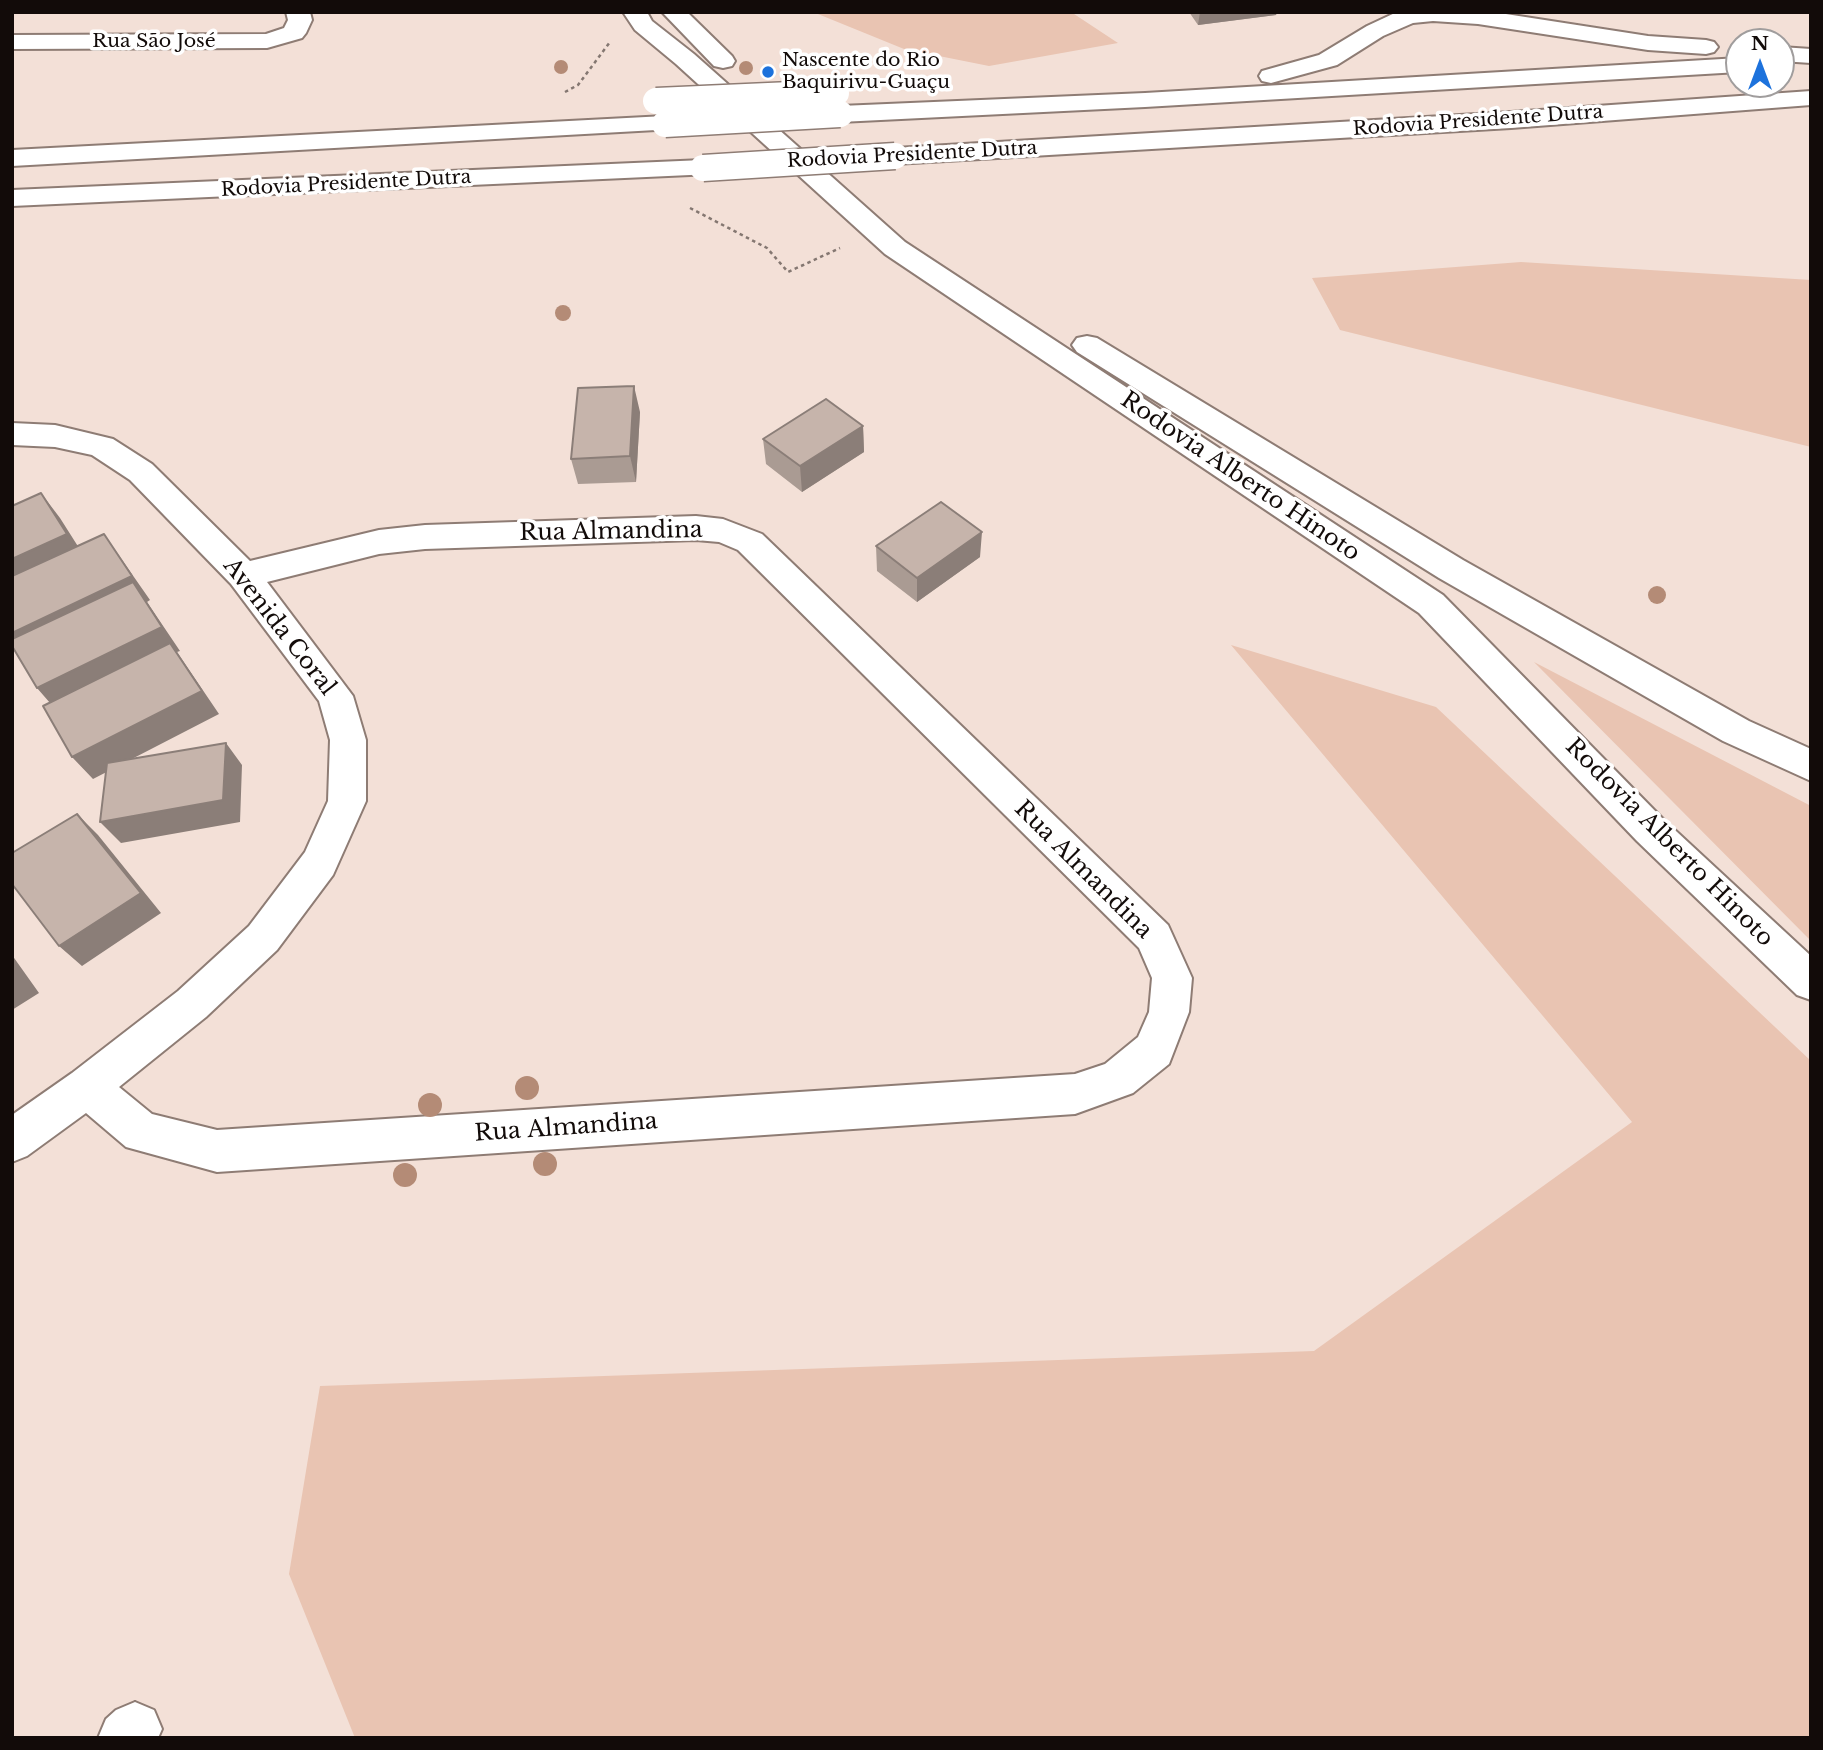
<!DOCTYPE html>
<html>
<head>
<meta charset="utf-8">
<style>
	body { margin:0 }
	#map { position:relative; width:1823px; height:1750px; overflow:hidden; background:#f3e0d7; font-family:"Libre Baskerville",serif }
	canvas { display:block }
	.frame { position:absolute; inset:0; border:14px solid #120b09; pointer-events:none }
	.north { position:absolute; left:1725px; top:28px; width:70px; height:70px; box-sizing:border-box; background:#fff; border:2px solid #a09d9d; border-radius:50%; rotate:0deg; font-size:19px; font-weight:700; line-height:28px; text-align:center; color:#120b09 }
	.north::after { content:''; display:block; margin:auto; width:24px; height:32px; background:#1d72dc; clip-path:polygon(50% 0,100% 100%,50% 72%,0 100%) }
</style>
</head>
<body>
<div id="map">
<canvas width="1823" height="1750"></canvas>
<div class="frame"></div>
<div class="north">N</div>
</div>
<script>
const ctx = document.querySelector('canvas').getContext('2d');
ctx.lineJoin = 'round';
function paint(path, color) {
  ctx.fillStyle = color;
  ctx.fill(path, 'evenodd');
}
function toPath(rows) {
  const path = new Path2D();
  for (const r of rows) {
    path.moveTo(r[0], r[1]);
    for (let i = 2; i < r.length; i += 2) path.lineTo(r[i], r[i + 1]);
  }
  return path;
}
function stroke(path, color, width, dash) {
  ctx.strokeStyle = color;
  ctx.lineWidth = width;
  ctx.lineCap = dash ? 'butt' : 'round';
  ctx.setLineDash(dash || []);
  ctx.stroke(path);
}
function label(font, color, halo, rows, align = 'center') {
  ctx.font = font + ' "Libre Baskerville",serif';
  ctx.lineWidth = 7;
  ctx.setLineDash([]);
  ctx.textBaseline = 'middle';
  ctx.strokeStyle = halo;
  ctx.fillStyle = color;
  for (const [text, x, y, turn = 0] of rows) {
    ctx.save();
    ctx.translate(x, y);
    ctx.rotate((+turn || 0) * Math.PI / 180);
    ctx.textAlign = isNaN(turn) ? turn : align;
    if (halo) ctx.strokeText(text, 0, 0);
    ctx.fillText(text, 0, 0);
    ctx.restore();
  }
}
const green = toPath([
	[813,12,1071,12,1118,43,989,66,904,49],
	[1521,262,1811,280,1811,447,1340,330,1312,278],
	[1231,645,1436,707,1811,1061,1811,1738,355,1738,289,1574,320,1386,1314,1351,1632,1122],
	[1534,662,1811,806,1811,941]
]);
const path = toPath([
	[565,92,578,85,610,42],
	[690,208,767,248,788,272,840,248]
]);
const street = toPath([
	[286,12,310,12,312,20,306,33,302,38,267,48,12,49,12,35,266,34,284,28,288,20,286,12],
	[12,423,55,425,113,439,152,464,250,561,379,530,425,525,696,516,723,519,762,534,1168,925,1192,978,1189,1012,1169,1064,1133,1093,1075,1114,217,1172,126,1147,86,1113,27,1156,12,1162,12,1115,72,1073,178,991,249,926,305,852,328,801,330,740,319,701,231,584,130,480,92,455,55,447,12,445,12,423],
	[696,540,719,542,738,550,1139,948,1152,978,1149,1012,1138,1037,1105,1064,1075,1074,217,1130,152,1114,119,1087,206,1017,277,950,333,875,366,801,366,740,353,696,267,582,379,554,425,549,696,540],
	[135,1702,154,1710,162,1729,158,1738,98,1738,106,1719,116,1710,135,1702]
]);
const primary = toPath([
	[623,12,647,12,652,21,694,54,905,242,1443,595,1663,819,1811,956,1811,1000,1797,995,1637,841,1419,613,885,254,676,64,635,30,623,12],
	[662,12,687,12,732,56,735,61,732,66,723,68,714,66,662,12],
	[1087,336,1097,338,1463,560,1749,721,1811,749,1811,781,1723,741,1439,578,1077,352,1072,345,1077,338,1087,336]
]);
const highway = toPath([
	[1397,12,1493,12,1648,36,1706,40,1714,42,1718,47,1714,52,1706,54,1648,50,1478,24,1433,21,1413,23,1383,36,1337,65,1271,83,1262,81,1259,76,1262,71,1319,55,1367,26,1397,12],
	[1781,47,1811,49,1811,63,1781,61,1781,47],
	[1739,58,1739,72,1145,107,840,122,831,119,827,114,831,109,840,106,1145,93,1739,58],
	[1811,91,1811,105,1511,128,895,164,886,161,882,156,886,151,895,148,1511,112,1811,91],
	[665,116,674,119,678,124,674,129,12,166,12,150,665,116],
	[703,160,712,162,716,168,712,174,12,206,12,190,703,160]
]);
const streetBridge = toPath([
	[656,101,836,93]
]);
const highwayBridge = toPath([
	[665,124,840,114],
	[703,168,895,156]
]);
const trees = [
	[561,67,7],
	[746,68,7],
	[563,313,8],
	[1657,595,9],
	[527,1088,12],
	[430,1105,12],
	[545,1164,12],
	[405,1175,12]
];
const wall = toPath([
	[1189,12,1277,12,1276,15,1198,25],
	[640,412,636,482,578,484,571,459],
	[863,426,864,452,802,492,766,464,763,439],
	[876,546,980,557,917,602,877,571]
]);
const shadedWall = toPath([
	[1200,12,1277,12,1276,15,1198,25],
	[634,386,640,412,636,482,630,456],
	[863,426,864,452,802,492,800,466],
	[41,493,60,518,86,559,12,593,12,559],
	[982,532,980,557,917,602,917,578],
	[104,534,150,600,147,602,180,651,177,652,219,714,93,779,72,757,57,711,37,688,12,638,12,633],
	[226,743,242,765,240,822,121,843,100,822],
	[77,814,98,835,161,913,82,966,59,946],
	[12,955,39,993,12,1010]
]);
const building = toPath([
	[634,386,630,456,571,459,578,388,634,386],
	[826,399,863,426,800,466,763,439,826,399],
	[41,493,67,534,12,559,12,506,41,493],
	[941,502,982,532,917,578,876,546,941,502],
	[104,534,132,576,12,633,12,576,104,534],
	[133,582,162,627,37,688,12,646,12,639,133,582],
	[170,643,202,691,72,757,43,706,170,643],
	[226,743,223,800,100,822,107,763,226,743],
	[77,814,141,893,59,946,12,884,12,853,77,814]
]);
const markers = [
	[768,72,7,"#1d72dc"]
];
const farStreetnames = [
	["Rua São José",154,42],
	["Rodovia Presidente Dutra",1478,121,-4],
	["Rodovia Presidente Dutra",912,155,-3],
	["Rodovia Presidente Dutra",346,184,-3]
];
const farPoinames = [
	["Nascente do Rio",782,61],
	["Baquirivu-Guaçu",782,83]
];
const streetNames = [
	["Rodovia Alberto Hinoto",1240,477,34],
	["Rua Almandina",611,532,-1],
	["Avenida Coral",279,627,52],
	["Rodovia Alberto Hinoto",1669,843,45],
	["Rua Almandina",1083,870,45],
	["Rua Almandina",566,1128,-4]
];
paint(green, '#e9c4b2');
stroke(street, '#8e7c74', 4);
stroke(primary, '#8e7c74', 4);
stroke(highway, '#8e7c74', 4);
stroke(path, '#847771', 2.5, [3.5, 3.5]);
paint(street, '#fff');
paint(primary, '#fff');
paint(highway, '#fff');
stroke(streetBridge, '#8e7c74', 29, []);
stroke(highwayBridge, '#8e7c74', 29, []);
stroke(streetBridge, '#fff', 26);
stroke(highwayBridge, '#fff', 26);
ctx.fillStyle = '#b48b76';
for (const [x, y, r] of trees) {
  ctx.beginPath();
  ctx.arc(x, y, r, 0, 2 * Math.PI);
  ctx.fill();
}
paint(wall, '#aa9b93');
paint(shadedWall, '#8b7e78');
paint(building, '#c6b4ab');
stroke(building, '#8b7e78', 2);
for (const [x, y, r, color] of markers) {
  const dot = new Path2D();
  dot.arc(x, y, r, 0, 2 * Math.PI);
  ctx.fillStyle = color;
  ctx.fill(dot);
  stroke(dot, '#fff', 2.5);
}
label('19px', '#120b09', '#fff', farStreetnames);
label('19px', '#120b09', '#fff', farPoinames, 'left');
label('23px', '#120b09', '#fff', streetNames);
</script>
</body>
</html>
